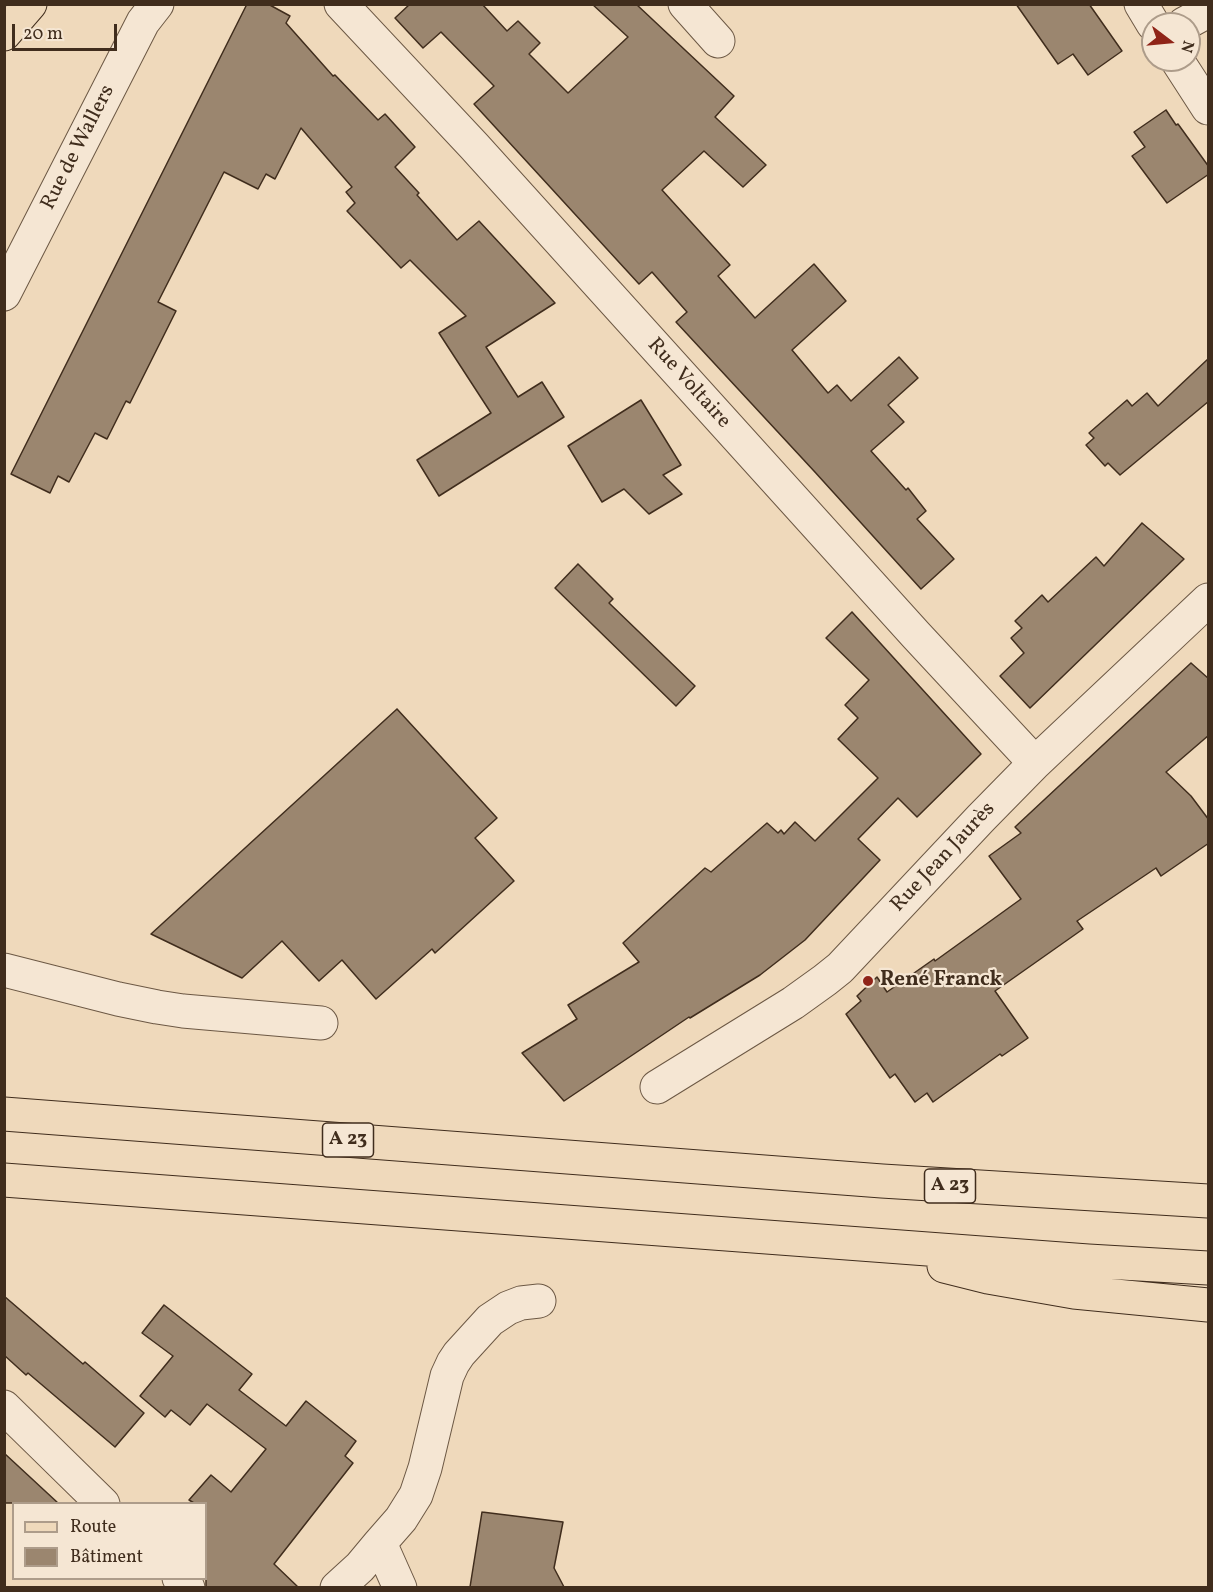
<!DOCTYPE html>
<html>
<head>
<meta charset="utf-8">
<style>
	body { margin:0 }
	#map { position:relative; width:1213px; height:1592px; overflow:hidden; background:#efd9bb; font-family:Vollkorn,serif }
	canvas { display:block }
	.frame { position:absolute; inset:0; border:6px solid #402d1d; pointer-events:none }
	.legend { position:absolute; left:12px; top:1502px; width:195px; height:78px; box-sizing:border-box; background:#f5e6d3; border:2px solid #ad9c8a; margin:0; padding:8px 10px; list-style:none; font-size:18px; color:#402d1d }
	.legend li { display:flex; align-items:center; gap:12px; height:30px }
	.legend b { width:30px; border:2px solid #ad9c8a }
	.north { position:absolute; left:1141px; top:12px; width:60px; height:60px; box-sizing:border-box; background:#f5e6d3; border:2px solid #ad9c8a; border-radius:50%; rotate:106deg; font-size:16px; font-weight:700; line-height:24px; text-align:center; color:#402d1d }
	.north::after { content:''; display:block; margin:auto; width:21px; height:27px; background:#8f2418; clip-path:polygon(50% 0,100% 100%,50% 72%,0 100%) }
	.scale { position:absolute; left:12px; top:24px; width:105px; height:27px; box-sizing:border-box; border:3px solid #402d1d; border-top:0; padding-left:8px; font-size:18px; line-height:21px; white-space:nowrap; color:#402d1d; -webkit-text-stroke:4px #f5e6d3; paint-order:stroke }
</style>
</head>
<body>
<div id="map">
<canvas width="1213" height="1592"></canvas>
<div class="frame"></div>
<ul class="legend">
<li><b style="height:8px;background:#efd9bb"></b>Route</li>
<li><b style="height:16px;background:#9b866f"></b>Bâtiment</li>
</ul>
<div class="north">N</div>
<div class="scale">20 m</div>
</div>
<script>
const ctx = document.querySelector('canvas').getContext('2d');
ctx.lineJoin = 'round';
function paint(path, color) {
  ctx.fillStyle = color;
  ctx.fill(path, 'evenodd');
}
function toPath(rows) {
  const path = new Path2D();
  for (const r of rows) {
    path.moveTo(r[0], r[1]);
    for (let i = 2; i < r.length; i += 2) path.lineTo(r[i], r[i + 1]);
  }
  return path;
}
function stroke(path, color, width, dash) {
  ctx.strokeStyle = color;
  ctx.lineWidth = width;
  ctx.lineCap = dash ? 'butt' : 'round';
  ctx.setLineDash(dash || []);
  ctx.stroke(path);
}
function label(font, color, halo, rows, align = 'center') {
  ctx.font = font + ' Vollkorn,serif';
  ctx.lineWidth = 4.5;
  ctx.setLineDash([]);
  ctx.textBaseline = 'middle';
  ctx.strokeStyle = halo;
  ctx.fillStyle = color;
  for (const [text, x, y, turn = 0] of rows) {
    ctx.save();
    ctx.translate(x, y);
    ctx.rotate((+turn || 0) * Math.PI / 180);
    ctx.textAlign = isNaN(turn) ? turn : align;
    if (halo) ctx.strokeText(text, 0, 0);
    ctx.fillText(text, 0, 0);
    ctx.restore();
  }
}
const building = toPath([
	[247,4,268,4,290,16,286,23,333,76,335,75,378,120,385,114,415,147,395,167,419,193,417,195,457,240,479,221,555,303,486,347,518,397,542,382,564,417,439,496,417,460,491,413,439,333,466,316,410,260,401,268,347,211,355,203,346,192,352,187,301,128,275,179,266,174,258,189,224,172,158,302,176,311,130,403,126,401,107,439,95,433,69,482,58,476,50,493,11,474,247,4],
	[410,4,482,4,507,31,518,21,540,43,529,54,568,93,628,37,592,4,636,4,734,96,715,117,766,165,743,187,704,151,662,190,730,265,718,276,755,318,814,264,846,301,792,350,828,393,837,385,851,401,899,357,918,378,888,405,904,422,871,451,906,490,908,488,926,511,917,519,954,559,921,589,814,471,676,322,687,312,652,272,639,284,474,104,494,86,441,32,423,48,395,18,410,4],
	[1016,4,1089,4,1122,51,1088,75,1073,54,1058,64,1016,4],
	[1166,110,1176,125,1178,124,1209,167,1209,174,1167,203,1132,156,1145,147,1134,132,1166,110],
	[1209,358,1209,401,1120,475,1108,463,1105,466,1086,445,1094,438,1089,433,1127,400,1132,406,1147,393,1158,406,1209,358],
	[641,400,681,465,663,475,682,494,649,514,624,489,602,502,568,446,641,400],
	[1142,523,1184,559,1030,708,1000,676,1024,653,1011,638,1022,628,1015,621,1042,595,1048,602,1096,557,1104,566,1142,523],
	[578,564,613,599,609,603,695,686,676,706,555,588,578,564],
	[852,612,981,754,917,817,898,798,858,839,880,860,805,940,760,975,690,1018,689,1017,564,1101,522,1053,577,1019,568,1005,639,962,623,943,705,868,711,872,767,823,778,833,781,830,784,834,795,822,815,841,878,778,838,739,858,718,845,705,869,680,826,638,852,612],
	[1191,663,1209,679,1209,735,1166,772,1191,796,1209,820,1209,843,1161,876,1156,868,1077,921,1083,929,995,991,1028,1038,1002,1056,1000,1054,933,1102,927,1093,915,1102,895,1074,890,1078,846,1014,861,1001,857,996,877,977,887,992,934,959,935,961,1021,899,989,856,1021,833,1015,827,1191,663],
	[397,709,497,818,475,838,514,881,435,953,432,949,376,999,342,960,319,981,282,941,242,978,151,934,397,709],
	[4,1296,83,1364,85,1362,144,1413,115,1447,28,1373,26,1375,4,1355,4,1296],
	[164,1305,252,1374,239,1390,286,1426,306,1401,356,1441,345,1456,353,1463,274,1564,298,1587,206,1587,206,1503,194,1503,189,1500,211,1475,231,1492,266,1449,207,1404,190,1425,171,1410,165,1417,140,1396,173,1356,142,1333,164,1305],
	[4,1453,58,1503,4,1503,4,1453],
	[482,1512,563,1522,554,1568,564,1587,470,1587,482,1512]
]);
const minor = toPath([
	[341,4,474,146,916,635,1035,763],
	[685,4,718,41],
	[1141,4,1153,24],
	[1184,24,1208,11],
	[1177,60,1208,108],
	[4,294,143,22,157,4],
	[4,970,118,999,157,1007,183,1011,321,1023],
	[657,1087,793,1003,825,980,840,968,981,818,1035,763,1208,600],
	[4,1407,103,1504],
	[380,1543,400,1588],
	[179,1578,188,1588],
	[337,1588,360,1567,380,1543,401,1519,416,1495,425,1468,447,1376,453,1363,459,1354,490,1320,508,1308,521,1303,539,1301]
]);
const major = toPath([
	[4,34,30,4]
]);
const highway = toPath([
	[4,1114,882,1181,1208,1201],
	[4,1180,1088,1261,1208,1268],
	[944,1266,988,1277,1074,1292,1208,1305]
]);
const markers = [
	[868,981,6,"#8f2418"]
];
const shields = [
	[348,1140,51],
	[950,1186,51]
];
const shieldNames = [
	["A 23",348,1140],
	["A 23",950,1186]
];
const streetNames = [
	["Rue de Wallers",79,148,-63],
	["Rue Voltaire",688,384,48],
	["Rue Jean Jaurès",944,858,-47]
];
const poiNames = [
	["René Franck",880,981]
];
paint(building, '#9b866f');
stroke(building, '#402d1d', 1.5);
stroke(minor, '#6c5844', 35);
stroke(major, '#402d1d', 35);
stroke(highway, '#402d1d', 35);
stroke(minor, '#f5e6d3', 33);
stroke(major, '#efd9bb', 33);
stroke(highway, '#efd9bb', 33);
for (const [x, y, r, color] of markers) {
  const dot = new Path2D();
  dot.arc(x, y, r, 0, 2 * Math.PI);
  ctx.fillStyle = color;
  ctx.fill(dot);
  stroke(dot, '#f5e6d3', 2);
}
for (const [x, y, w] of shields) {
  const box = new Path2D();
  box.roundRect(x - w / 2, y - 17, w, 34, 4.5);
  ctx.fillStyle = '#f5e6d3';
  ctx.fill(box);
  stroke(box, '#402d1d', 1.5);
}
label('bold 20px', '#402d1d', null, shieldNames);
label('21px', '#402d1d', '#f5e6d3', streetNames);
label('bold 21px', '#402d1d', '#f5e6d3', poiNames, 'left');
</script>
</body>
</html>
